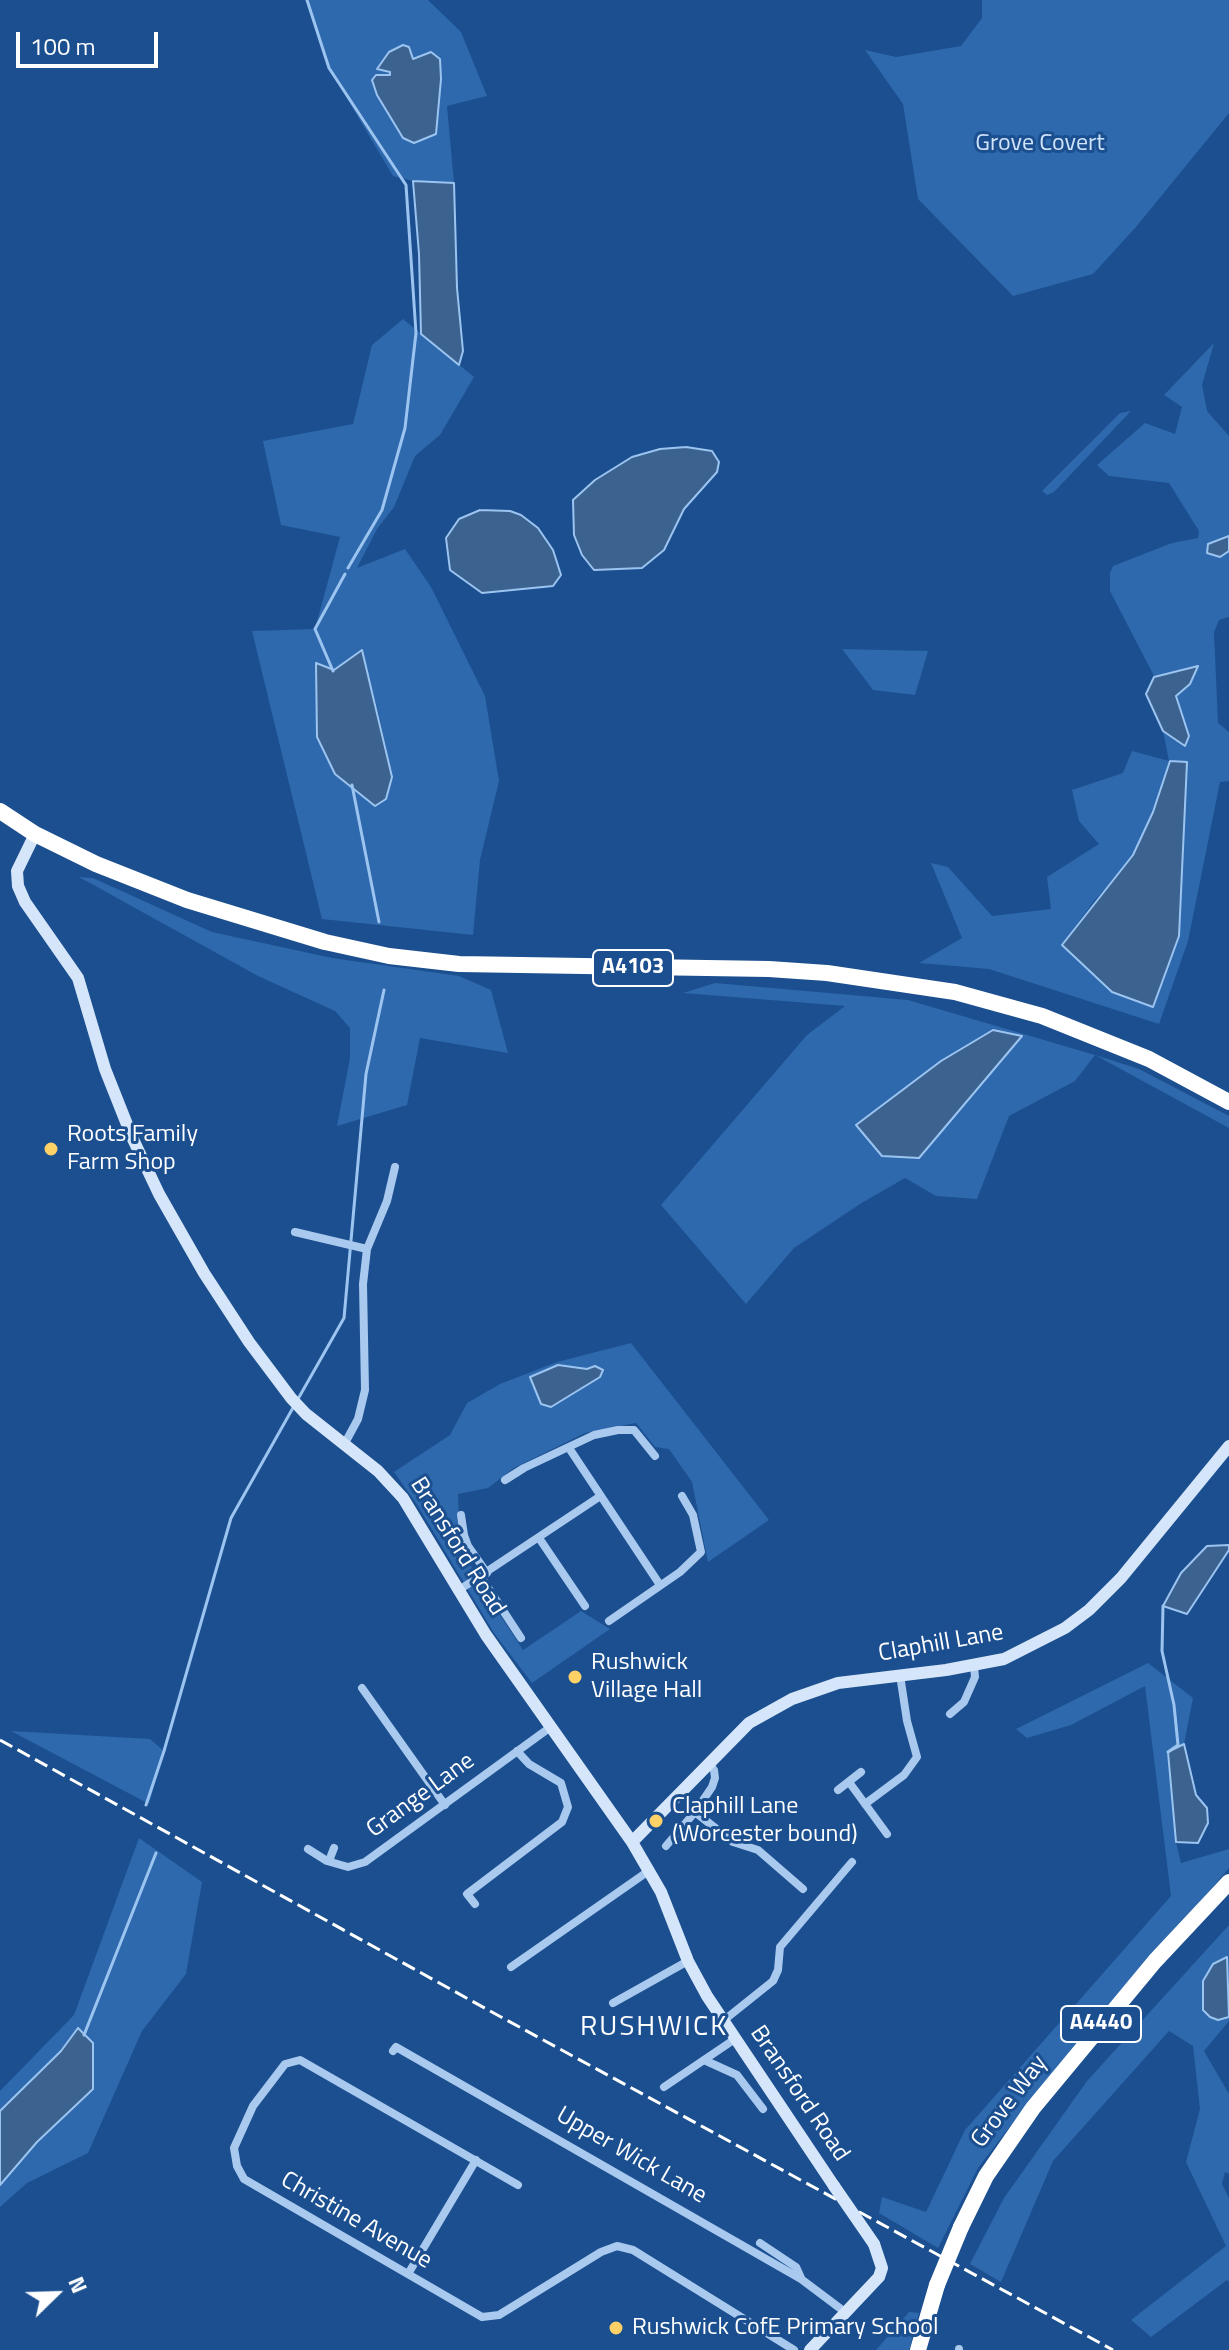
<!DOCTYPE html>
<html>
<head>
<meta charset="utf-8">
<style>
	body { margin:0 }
	#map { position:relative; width:1229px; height:2350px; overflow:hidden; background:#1b4f8f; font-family:"Titillium Web",sans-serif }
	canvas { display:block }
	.north { position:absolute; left:16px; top:2254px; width:80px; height:80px; -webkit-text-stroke:6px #1b4f8f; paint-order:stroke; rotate:67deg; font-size:22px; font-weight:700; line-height:32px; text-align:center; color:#fff }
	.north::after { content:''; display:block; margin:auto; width:28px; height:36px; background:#fff; clip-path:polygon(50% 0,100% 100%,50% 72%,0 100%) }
	.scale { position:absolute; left:16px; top:32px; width:142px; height:36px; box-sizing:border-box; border:4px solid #fff; border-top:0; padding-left:10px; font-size:24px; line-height:28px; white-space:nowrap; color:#fff; -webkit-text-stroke:6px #1b4f8f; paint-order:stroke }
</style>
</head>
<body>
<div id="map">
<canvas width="1229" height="2350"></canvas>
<div class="north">N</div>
<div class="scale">100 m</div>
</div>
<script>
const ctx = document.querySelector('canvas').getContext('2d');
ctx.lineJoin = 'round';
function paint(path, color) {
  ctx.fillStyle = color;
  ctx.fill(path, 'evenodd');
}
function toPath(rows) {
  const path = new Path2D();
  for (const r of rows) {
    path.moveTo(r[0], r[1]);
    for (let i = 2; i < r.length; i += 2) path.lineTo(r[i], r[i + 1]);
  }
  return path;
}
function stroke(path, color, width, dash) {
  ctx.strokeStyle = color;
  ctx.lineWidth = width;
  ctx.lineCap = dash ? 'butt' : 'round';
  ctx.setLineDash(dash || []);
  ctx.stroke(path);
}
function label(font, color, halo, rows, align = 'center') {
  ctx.font = font + ' "Titillium Web",sans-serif';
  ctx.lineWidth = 6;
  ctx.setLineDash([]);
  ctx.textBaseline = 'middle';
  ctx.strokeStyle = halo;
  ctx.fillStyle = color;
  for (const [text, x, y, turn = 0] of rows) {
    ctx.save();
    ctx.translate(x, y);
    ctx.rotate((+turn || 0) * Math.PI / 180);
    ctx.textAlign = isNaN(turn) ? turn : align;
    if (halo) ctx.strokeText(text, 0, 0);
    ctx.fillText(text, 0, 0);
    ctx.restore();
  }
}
const green = toPath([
	[307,0,428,0,461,32,487,96,447,106,454,183,413,181,393,176,329,68],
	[982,0,1229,0,1229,113,1136,227,1093,274,1013,296,918,199,903,104,865,50,896,57,961,46,982,18],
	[403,319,474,377,440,435,415,456,394,507,377,529,357,568,405,549,431,587,485,696,499,781,480,860,473,935,322,919,252,631,315,629,340,537,281,525,263,441,353,424,372,345],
	[362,651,379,715,392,776,317,663,334,670],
	[1214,343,1202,385,1207,411,1229,436,1229,617,1219,620,1214,632,1218,723,1229,732,1229,781,1220,782,1188,941,1159,1024,989,969,919,963,962,938,931,863,948,867,992,916,1051,909,1047,877,1099,844,1079,821,1072,790,1123,773,1132,751,1169,761,1163,731,1185,745,1189,736,1176,695,1190,684,1197,666,1154,676,1110,591,1110,573,1113,566,1172,543,1198,538,1199,531,1169,483,1109,476,1097,465,1145,423,1175,434,1182,407,1164,395],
	[1170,761,1183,818,1184,853,1062,945,1093,902,1130,862,1153,812],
	[1131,411,1054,492,1047,495,1042,491,1120,413],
	[842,649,928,651,915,695,873,690],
	[79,877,93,878,212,932,332,958,459,976,491,990,508,1053,420,1038,407,1105,337,1126,350,1058,350,1028,335,1011,258,976],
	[715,983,908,1000,1095,1055,1139,1069,1229,1116,1229,1128,1095,1055,1075,1081,1009,1116,977,1199,936,1196,905,1178,860,1204,794,1248,746,1304,661,1205,807,1035,845,1006,683,993],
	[631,1343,769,1520,708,1562,692,1482,669,1449,655,1447,636,1423,585,1433,514,1468,488,1488,458,1494,460,1543,481,1586,523,1650,581,1611,610,1629,532,1683,494,1633,418,1506,394,1472,450,1435,467,1403,500,1384,557,1362],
	[558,1365,587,1369,599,1377,587,1383],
	[1148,1663,1193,1698,1184,1744,1168,1753,1176,1842,1181,1863,1229,1849,1229,1868,1021,2112,978,2168,938,2248,879,2213,882,2197,926,2212,965,2130,1171,1896,1145,1686,1071,1725,1027,1738,1016,1729],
	[11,1731,150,1739,164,1751,149,1804],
	[139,1838,202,1882,186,1974,142,2031,88,2153,27,2183,0,2207,0,2185,37,2142,77,2028,61,2051,0,2111,0,2091,74,2015],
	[1229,1925,1229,2021,1204,2051,1229,2094,1229,2174,1225,2172,1222,2184,1229,2198,1229,2282,1227,2280,1151,2337,1131,2320,1226,2246,1186,2162,1200,2109,1193,2046,1169,2031,1053,2161,1001,2282,970,2264,1004,2198,1087,2081],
	[909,2312,919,2313,909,2350,876,2350]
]);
const water = toPath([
	[403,45,409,47,413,59,431,52,440,59,441,79,436,134,414,143,403,138,377,95,372,80,376,75,390,75,390,72,377,69,389,52,403,45],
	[413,181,454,183,457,288,463,351,459,365,421,334,419,254,413,181],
	[686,447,712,451,719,462,717,472,684,509,664,550,642,568,594,570,582,555,574,535,573,500,595,480,632,457,660,449,686,447],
	[480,510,510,511,521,515,538,528,553,550,561,575,553,586,482,593,450,570,446,538,459,519,480,510],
	[1229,536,1229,551,1220,557,1207,553,1208,544,1229,536],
	[362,650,392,777,386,799,375,806,335,774,317,737,316,663,334,670,362,650],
	[1198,666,1190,684,1176,696,1189,736,1185,746,1163,731,1146,694,1154,677,1198,666],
	[1170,761,1187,762,1179,936,1153,1007,1112,992,1062,945,1133,855,1153,812,1170,761],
	[993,1030,1022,1036,919,1158,882,1156,856,1125,941,1061,993,1030],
	[558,1365,587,1369,595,1366,603,1370,600,1377,551,1407,541,1404,530,1377,558,1365],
	[1229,1545,1229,1550,1187,1614,1163,1606,1181,1573,1207,1546,1229,1545],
	[1184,1744,1196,1795,1207,1808,1208,1823,1198,1843,1176,1842,1168,1752,1184,1744],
	[1227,1957,1229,2017,1218,2020,1210,2017,1203,2010,1203,1981,1213,1964,1227,1957],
	[78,2028,93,2043,93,2089,37,2142,0,2185,0,2111,61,2051,78,2028]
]);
const stream = toPath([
	[307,0,329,68,406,185,416,333,405,428,382,510,348,568],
	[333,671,315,629,345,574],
	[352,785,379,922],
	[298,1399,344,1318,366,1074,384,990],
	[1163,1606,1162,1651,1174,1705,1178,1745,1168,1752],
	[146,1805,164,1751,231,1518,294,1406],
	[84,2035,156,1853]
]);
const street = toPath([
	[295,1232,367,1249],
	[345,1443,358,1419,365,1390,363,1284,367,1249,387,1201,395,1167],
	[569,1448,660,1585],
	[505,1480,524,1468,594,1435,618,1430,634,1430,655,1456],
	[461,1515,464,1535,468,1546,487,1573],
	[539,1538,585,1606],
	[481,1577,521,1638],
	[459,1590,599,1497],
	[609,1621,680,1572,701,1552,693,1515,682,1496],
	[362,1688,445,1805],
	[950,1714,964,1702,975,1677,974,1666],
	[710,1765,714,1770,715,1778,712,1787,695,1812,733,1842,758,1850,803,1889],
	[849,1782,887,1834],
	[838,1790,861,1772],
	[865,1804,904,1775,917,1757,907,1721,900,1675],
	[666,1846,695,1812],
	[308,1849,327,1861,348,1867,365,1862,552,1726],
	[329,1861,334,1848],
	[475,1904,467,1894,562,1822,568,1807,561,1783,529,1764,517,1751],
	[511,1967,650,1870],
	[613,2003,688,1961],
	[723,2021,773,1981,778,1970,780,1947,852,1862],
	[393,2051,396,2047,801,2279,845,2312],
	[704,2060,737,2075,763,2109],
	[664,2087,735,2039],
	[518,2185,300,2060,285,2064,253,2106,234,2148,237,2166,244,2179,482,2317,499,2315,601,2252,617,2246,633,2250,794,2350],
	[760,2243,796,2267,801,2278],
	[408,2274,476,2160],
	[959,2349,959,2350]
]);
const secondary = toPath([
	[35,834,17,871,18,886,25,902,78,978,105,1069,132,1137,159,1194,204,1273,249,1342,291,1398,306,1414,378,1471,403,1498,486,1635,632,1842,661,1892,688,1961,707,1996,834,2186],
	[632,1842,749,1723,792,1699,838,1683,946,1670,1004,1659,1065,1628,1089,1610,1121,1578,1229,1446],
	[810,2350,879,2277,882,2268,874,2244]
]);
const highway = toPath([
	[0,811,35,834,96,864,187,900,325,942,389,956,459,964,769,969,827,973,955,992,1042,1016,1149,1059,1229,1102],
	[961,2227,986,2176,1033,2108,1155,1961,1229,1882],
	[918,2350,937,2285]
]);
const rail = toPath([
	[0,1740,490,2011,1113,2350]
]);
const secondaryBridge = toPath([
	[834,2186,874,2244]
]);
const highwayBridge = toPath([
	[937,2285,961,2227]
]);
const markers = [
	[51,1149,8,"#ffd166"],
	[575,1677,8,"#ffd166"],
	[656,1821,8,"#ffd166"],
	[616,2328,8,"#ffd166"]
];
const shields = [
	[633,968,80],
	[1101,2024,80]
];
const shieldNames = [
	["A4103",633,968],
	["A4440",1101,2024]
];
const parkNames = [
	["Grove Covert",1040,144]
];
const poiNames = [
	["Roots Family",67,1135],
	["Farm Shop",67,1163],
	["Rushwick",591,1663],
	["Village Hall",591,1691],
	["Claphill Lane",672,1807],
	["(Worcester bound)",672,1835],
	["Rushwick CofE Primary School",632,2328]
];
const streetNames = [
	["Bransford Road",457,1547,58],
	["Claphill Lane",941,1644,-10],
	["Grange Lane",421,1796,-36],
	["Bransford Road",799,2094,56],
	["Grove Way",1010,2102,-53],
	["Upper Wick Lane",631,2156,30],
	["Christine Avenue",356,2221,30]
];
const quarterNames = [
	["RUSHWICK",654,2028]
];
paint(green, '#2e69ad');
paint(water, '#3c6290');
stroke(water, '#9cc4f0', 2);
stroke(stream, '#9cc4f0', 3);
stroke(street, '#a9c9ee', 8);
stroke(secondary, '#d6e6fa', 12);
stroke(highway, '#fff', 16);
stroke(rail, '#fff', 3, [14, 6]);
stroke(secondaryBridge, '#d6e6fa', 12);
stroke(highwayBridge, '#fff', 16);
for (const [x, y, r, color] of markers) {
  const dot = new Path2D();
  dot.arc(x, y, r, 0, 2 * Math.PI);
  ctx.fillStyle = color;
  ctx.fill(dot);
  stroke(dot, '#1b4f8f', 3);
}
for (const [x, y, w] of shields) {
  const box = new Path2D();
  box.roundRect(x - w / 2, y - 18, w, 36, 6);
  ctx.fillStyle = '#1b4f8f';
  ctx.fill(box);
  stroke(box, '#fff', 2);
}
label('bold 22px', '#fff', null, shieldNames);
label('24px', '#cfe3fa', '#1b4f8f', parkNames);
label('24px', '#fff', '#1b4f8f', poiNames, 'left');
label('24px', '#fff', '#1b4f8f', streetNames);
ctx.letterSpacing = '2px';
label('28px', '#fff', '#1b4f8f', quarterNames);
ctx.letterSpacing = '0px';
</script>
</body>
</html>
